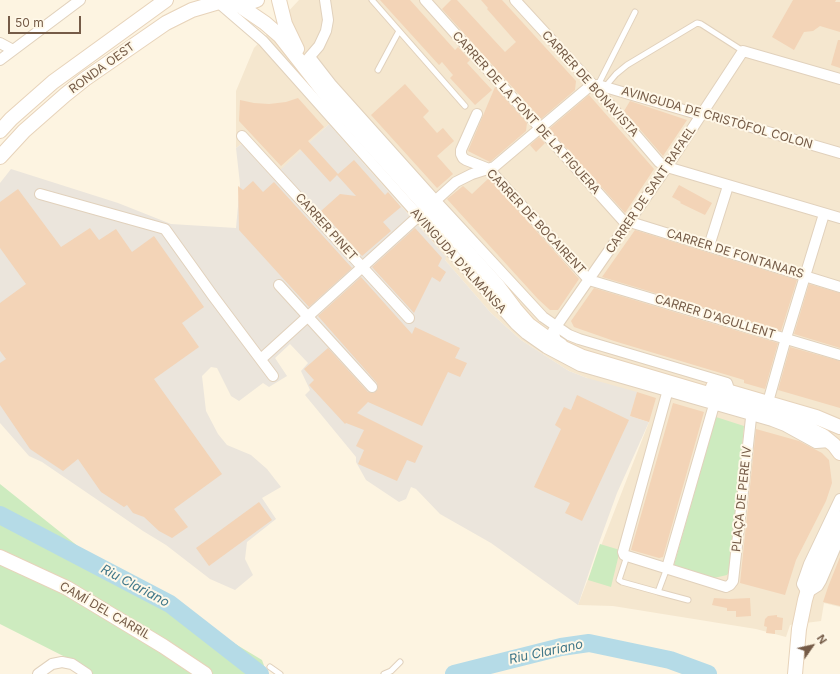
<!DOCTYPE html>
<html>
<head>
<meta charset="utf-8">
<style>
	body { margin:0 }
	#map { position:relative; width:840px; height:674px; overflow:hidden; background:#fdf4e1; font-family:Inter,sans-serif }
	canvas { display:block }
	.north { position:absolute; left:792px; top:626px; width:40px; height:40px; -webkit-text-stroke:3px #fff8e8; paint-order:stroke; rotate:56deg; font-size:11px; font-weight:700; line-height:16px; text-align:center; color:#755b47 }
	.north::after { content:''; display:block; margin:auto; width:14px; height:18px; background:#755b47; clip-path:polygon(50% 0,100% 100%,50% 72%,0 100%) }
	.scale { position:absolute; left:8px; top:16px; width:73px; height:18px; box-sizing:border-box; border:2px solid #755b47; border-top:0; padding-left:5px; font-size:12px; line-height:14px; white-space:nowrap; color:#755b47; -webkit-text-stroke:3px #fff8e8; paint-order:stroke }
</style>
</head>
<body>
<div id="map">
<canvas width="840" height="674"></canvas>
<div class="north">N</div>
<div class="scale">50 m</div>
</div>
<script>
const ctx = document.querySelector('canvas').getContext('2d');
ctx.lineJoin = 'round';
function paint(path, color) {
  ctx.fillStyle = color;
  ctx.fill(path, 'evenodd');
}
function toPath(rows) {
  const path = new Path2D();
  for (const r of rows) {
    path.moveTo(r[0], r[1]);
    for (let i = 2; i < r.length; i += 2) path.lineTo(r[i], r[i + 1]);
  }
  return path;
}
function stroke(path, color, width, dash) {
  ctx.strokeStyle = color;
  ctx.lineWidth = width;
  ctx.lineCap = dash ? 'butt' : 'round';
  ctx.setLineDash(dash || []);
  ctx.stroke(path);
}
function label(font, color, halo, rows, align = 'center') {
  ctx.font = font + ' Inter,sans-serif';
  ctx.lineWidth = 4;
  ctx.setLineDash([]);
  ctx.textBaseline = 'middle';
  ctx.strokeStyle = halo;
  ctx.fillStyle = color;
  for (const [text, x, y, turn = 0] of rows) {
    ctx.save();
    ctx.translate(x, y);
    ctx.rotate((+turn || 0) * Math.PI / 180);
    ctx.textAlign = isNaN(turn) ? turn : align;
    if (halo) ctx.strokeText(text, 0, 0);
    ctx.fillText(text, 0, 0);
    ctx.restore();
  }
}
const residential = toPath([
	[299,0,840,0,840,607,824,603,821,621,790,625,786,637,756,629,613,606,578,605,649,422,630,416,587,378,569,371,521,340,491,313,445,260,445,256,329,124,279,172,250,138,236,148,236,91,254,48]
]);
const industrial = toPath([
	[329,124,446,257,445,260,491,313,521,340,569,371,587,378,637,392,630,416,649,422,617,493,600,540,578,605,491,543,440,514,416,489,411,487,406,499,399,502,366,480,356,462,356,457,305,395,310,390,301,371,308,363,290,344,275,358,287,376,269,387,263,383,239,401,231,396,217,368,211,367,202,376,206,411,218,434,227,445,251,455,267,469,281,487,262,498,276,519,247,542,245,559,253,575,235,590,210,579,166,545,143,531,42,462,29,456,0,423,0,183,11,169,118,203,171,224,236,228,240,184,236,148,250,138,279,171]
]);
const green = toPath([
	[716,417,744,426,730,570,727,575,714,578,674,565],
	[0,484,94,559,262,660,267,674,93,674,81,665,0,624],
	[600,544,620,550,611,587,588,580]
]);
const river = toPath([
	[0,515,170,604,260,674],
	[454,674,561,647,589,643,670,660,708,674]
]);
const building = toPath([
	[380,0,410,0,455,50,458,47,470,60,467,63,492,90,475,105,450,78,453,75,442,62,439,65],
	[451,0,457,0,505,52,516,42,487,9,488,8,481,0,502,0,576,81,575,90,541,119,442,9],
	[793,0,836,0,835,2,840,2,840,32,820,26,813,31,804,32,794,50,772,37],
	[838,40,840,40,840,68,831,65],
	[405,84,429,111,423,117,437,133,443,128,454,141,437,156,453,174,437,188,371,115],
	[495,87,527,123,526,131,490,162,468,151],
	[589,95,654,169,625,213,549,129],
	[298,98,324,127,308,141,338,174,354,160,385,195,388,192,401,207,383,222,391,231,362,256,321,211,340,194,356,196,337,175,330,182,300,149,281,166,239,121,240,100,254,103,269,104,286,102],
	[630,101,687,120,663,156,624,111],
	[539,137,545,143,536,152,530,145],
	[489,178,579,279,558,310,550,310,538,299,447,199,463,186,472,194],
	[253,181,263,192,274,182,352,268,309,307,239,230,238,186,243,190],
	[679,185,712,203,705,215,680,203,681,202,672,197],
	[18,189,61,247,90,228,99,240,116,229,132,252,154,236,204,307,182,323,199,347,154,379,222,474,174,509,188,527,172,538,159,531,144,517,133,513,127,505,124,507,101,492,78,459,63,471,30,449,0,405,0,363,6,359,0,351,0,303,26,284,0,248,0,202],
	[415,228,442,258,438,266,446,272,440,282,432,277,414,313,372,267],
	[635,230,797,280,781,331,602,277],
	[361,277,412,334,415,327,460,348,455,358,467,363,460,377,448,372,422,426,368,402,357,413,423,446,415,463,407,460,397,481,358,464,364,450,356,446,364,430,346,423,345,424,309,385,314,380,304,369,328,348,368,392,374,393,378,389,377,383,318,316],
	[809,284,840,293,840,348,794,334],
	[594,288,778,343,765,389,744,383,744,380,614,341,574,327,571,321],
	[790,347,840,361,840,408,778,390],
	[637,392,656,398,649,422,630,416],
	[577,395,629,420,582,521,565,513,570,503,534,487,561,429,555,425,564,407,571,410],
	[673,403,704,412,663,557,659,558,631,550],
	[756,429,799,441,822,453,829,460,832,483,826,501,796,560,785,595,740,583],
	[259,502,272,520,209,566,196,548],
	[840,557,840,606,823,602,828,587],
	[714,598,729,599,750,598,751,616,736,617,736,611,727,611,727,608,712,605],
	[777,615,777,617,783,618,782,630,775,630,775,634,766,633,767,627,764,626,765,619,768,616]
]);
const lane = toPath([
	[372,0,465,106],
	[378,70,399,31],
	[598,85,635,12],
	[605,87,616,74,627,65,697,23,701,24,743,51],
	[627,556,619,580,622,582,658,592,667,568],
	[658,592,688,600],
	[270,667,280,674],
	[384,674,391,671,400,662]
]);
const street = toPath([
	[425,0,627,225],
	[515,0,593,85,659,162,667,167,840,218],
	[220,4,263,41,515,324,526,334,546,348,580,366,772,421,785,426,816,443,830,442],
	[0,43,13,50],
	[310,57,331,84,435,200,543,317,569,335,579,339,727,383,730,392],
	[0,60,80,0],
	[306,61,319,46,326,31,328,20,325,0],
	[477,114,461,150,461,154,463,158,466,160,489,169,589,280,840,355],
	[242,136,409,318],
	[40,194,165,229,213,296,273,376],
	[630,222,840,287],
	[709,246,728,186],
	[279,285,372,387],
	[562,344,556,340,553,331,667,167,743,51,840,79],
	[261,359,456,182,472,174,494,167,590,86,598,85,605,87,694,113,703,113,840,153],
	[669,386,623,552,624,555,627,556,726,587,730,585,733,581,752,409],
	[768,402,786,338,824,214],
	[840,499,809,564,802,584,807,593,818,586,821,581,840,537],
	[667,568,714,405],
	[38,674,52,664,62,662,72,664,87,674]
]);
const secondary = toPath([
	[215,0,229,5,240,6,257,0],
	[279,0,285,24,297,49],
	[240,6,265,23,280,36,327,96,497,285,515,309,529,325,555,344,583,357,752,407,791,420,823,436,834,445,840,453],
	[0,131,11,119,53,82,166,0],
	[0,157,24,131,65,95,85,79,166,23,192,10,219,2],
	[713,387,816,417,840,427],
	[0,557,67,588,163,646,205,674],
	[795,674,799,629,805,600,812,576,840,518]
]);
const streetNames = [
	["RONDA OEST",102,68,-36],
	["CARRER DE BONAVISTA",590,84,48],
	["CARRER DE LA FONT DE LA FIGUERA",526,113,48],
	["AVINGUDA DE CRISTÒFOL COLON",717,118,16],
	["CARRER DE SANT RAFAEL",651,190,-56],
	["CARRER DE BOCAIRENT",536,222,47],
	["CARRER PINET",326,227,48],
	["CARRER DE FONTANARS",735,254,17],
	["AVINGUDA D'ALMANSA",458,261,48],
	["CARRER D'AGULLENT",715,317,17],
	["PLAÇA DE PERE IV",742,499,-84],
	["CAMÍ DEL CARRIL",105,611,30]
];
const waterNames = [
	["Riu Clariano",135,586,28],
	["Riu Clariano",546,652,-12]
];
paint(residential, '#f5e7cf');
paint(industrial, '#ebe5dc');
paint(green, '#cdebbf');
stroke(river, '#b5dbe7', 18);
paint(building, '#f3d4b7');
stroke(lane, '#e1d1bc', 7);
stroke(street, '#e1d1bc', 12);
stroke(secondary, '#e7d3ba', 16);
stroke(lane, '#fff', 5);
stroke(street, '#fff', 10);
stroke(secondary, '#fff', 14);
label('12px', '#755b47', '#fff8e8', streetNames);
label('italic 13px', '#407789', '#fff8e8', waterNames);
</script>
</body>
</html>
